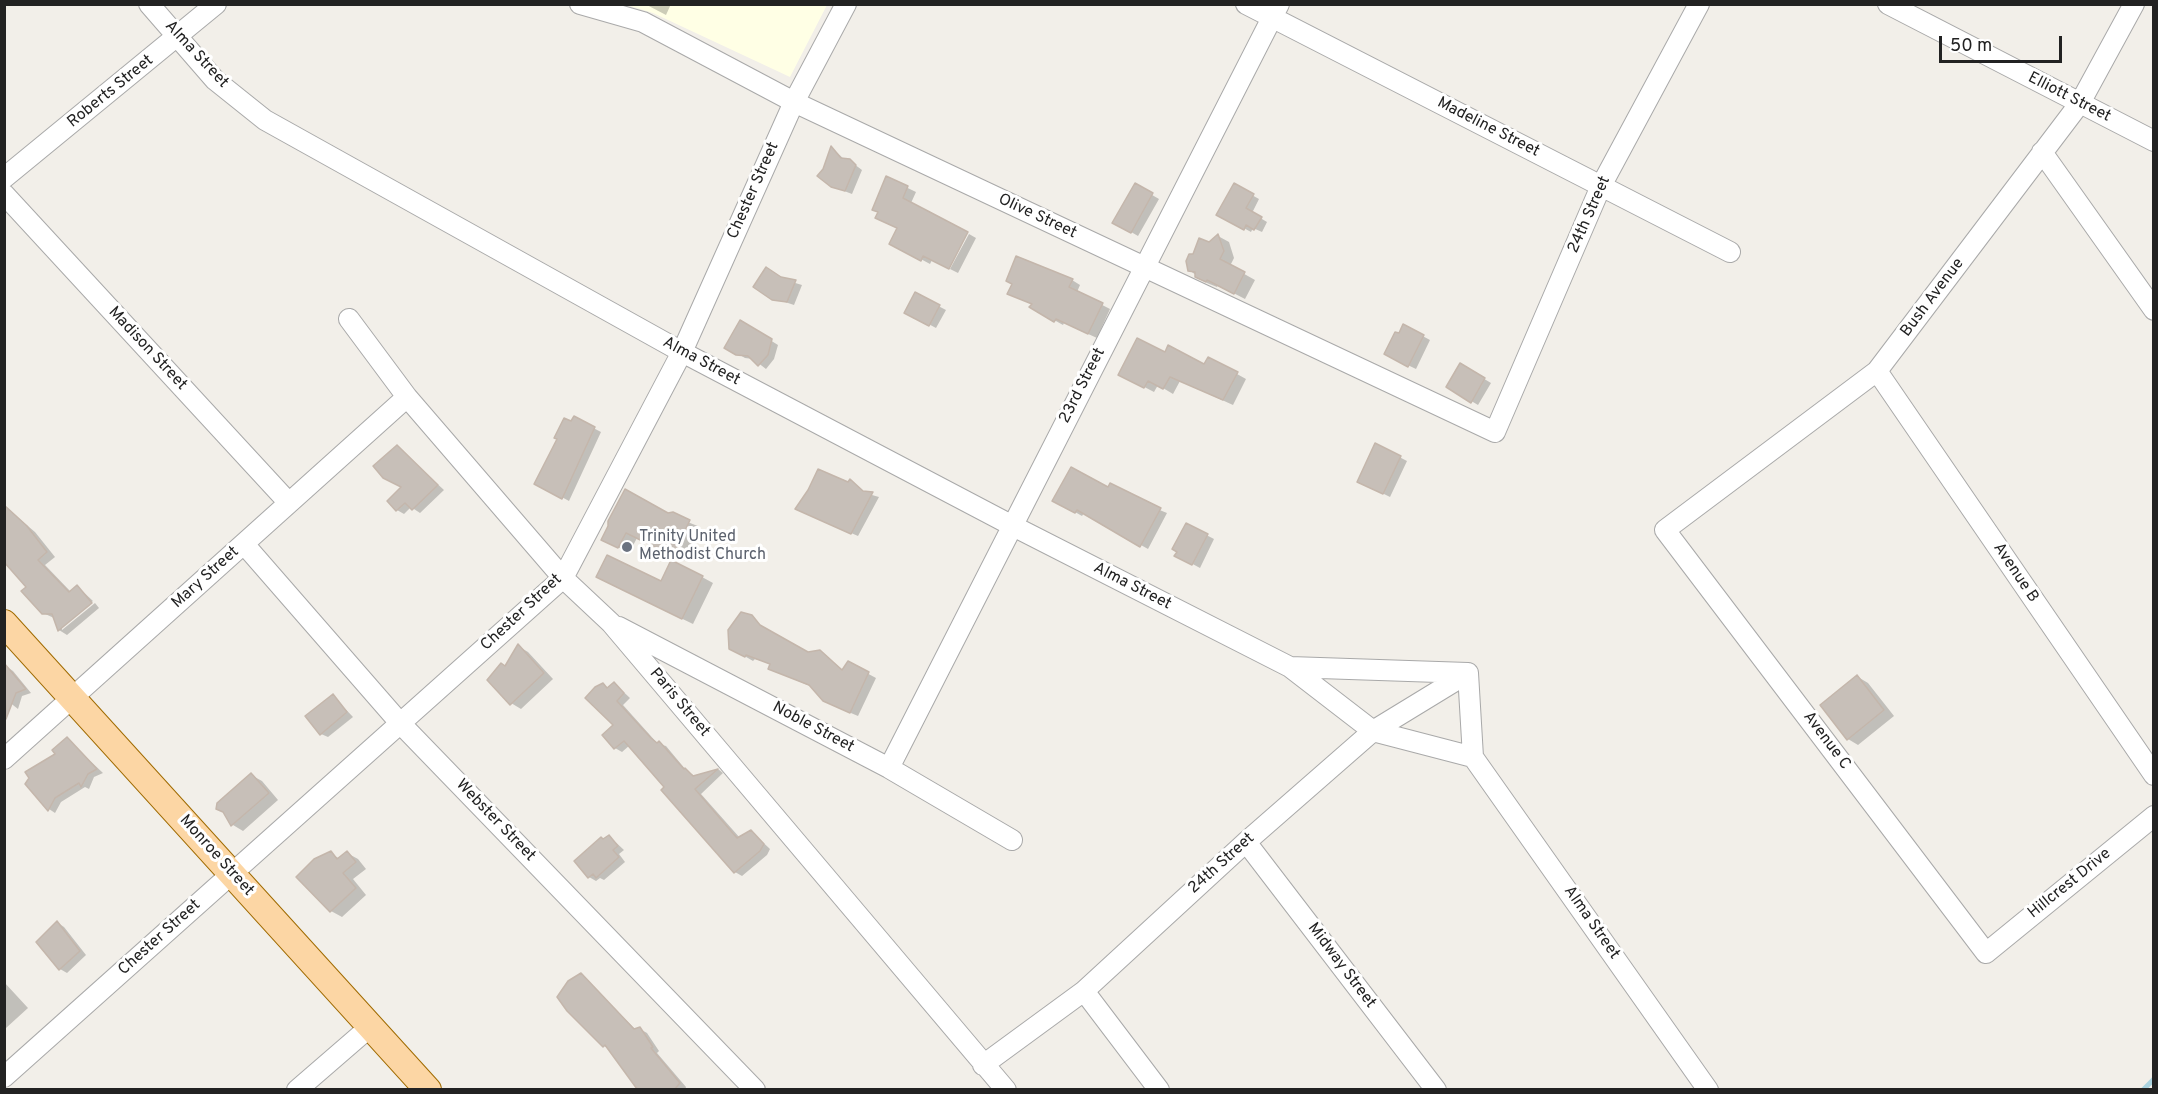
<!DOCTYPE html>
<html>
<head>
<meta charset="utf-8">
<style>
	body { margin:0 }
	#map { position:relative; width:2158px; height:1094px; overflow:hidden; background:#f2efe9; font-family:Overpass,sans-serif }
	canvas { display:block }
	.frame { position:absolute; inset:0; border:6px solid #222; pointer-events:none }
	.scale { position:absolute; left:1939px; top:36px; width:123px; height:27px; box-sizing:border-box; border:3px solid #222; border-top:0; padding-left:8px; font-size:18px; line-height:21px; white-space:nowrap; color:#222; -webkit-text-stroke:4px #fff; paint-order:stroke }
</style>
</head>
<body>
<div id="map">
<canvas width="2158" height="1094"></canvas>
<div class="frame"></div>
<div class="scale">50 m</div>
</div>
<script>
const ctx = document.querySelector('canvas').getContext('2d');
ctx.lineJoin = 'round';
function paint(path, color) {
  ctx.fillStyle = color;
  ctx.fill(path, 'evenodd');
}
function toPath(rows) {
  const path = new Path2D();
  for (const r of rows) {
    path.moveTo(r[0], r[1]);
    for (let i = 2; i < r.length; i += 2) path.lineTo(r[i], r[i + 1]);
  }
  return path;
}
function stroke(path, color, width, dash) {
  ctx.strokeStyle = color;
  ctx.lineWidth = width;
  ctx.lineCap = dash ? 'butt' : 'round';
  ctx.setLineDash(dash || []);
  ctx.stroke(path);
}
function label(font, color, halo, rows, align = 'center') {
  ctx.font = font + ' Overpass,sans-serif';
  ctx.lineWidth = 6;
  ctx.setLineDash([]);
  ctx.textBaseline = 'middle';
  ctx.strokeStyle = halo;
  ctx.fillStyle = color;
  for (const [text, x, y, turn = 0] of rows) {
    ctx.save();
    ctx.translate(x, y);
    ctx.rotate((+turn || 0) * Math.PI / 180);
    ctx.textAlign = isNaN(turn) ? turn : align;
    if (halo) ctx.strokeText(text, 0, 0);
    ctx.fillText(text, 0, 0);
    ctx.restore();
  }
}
const education = toPath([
	[627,5,827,5,790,77,653,13]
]);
const shadow = toPath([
	[645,4,671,4,666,15],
	[832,148,845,160,850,161,862,170,852,194,831,186,824,170],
	[887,178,916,192,911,203,932,260,930,264,891,243,899,228],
	[1135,185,1159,199,1138,236,1114,222],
	[1234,185,1259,199,1252,213,1267,222,1262,232,1253,228,1251,232,1218,214],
	[969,234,976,238,958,273,950,269],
	[1218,236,1229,242,1234,258,1230,266,1255,280,1245,299,1218,285,1217,287,1207,283,1189,270,1194,256],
	[782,279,802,285,794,305,773,298],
	[1072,280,1080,285,1077,292,1110,309,1097,338,1064,323,1063,325,1031,307],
	[915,294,946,310,936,328,906,312],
	[741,322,778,345,774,359,766,369,753,359,745,358,726,347],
	[1404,326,1430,340,1416,369,1393,358],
	[1165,354,1237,374,1246,379,1233,405,1180,381,1173,394,1158,385,1154,392,1129,379],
	[1461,365,1491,383,1478,405,1448,387],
	[574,418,601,432,569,501,536,483],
	[1376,445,1407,461,1390,497,1366,485],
	[397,447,444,490,420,513,411,507,404,514,397,510,404,487],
	[850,481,865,493,879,497,858,536,803,512],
	[1108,489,1167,513,1148,549,1084,513,1082,516,1054,500],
	[4,506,35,532,55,557,45,565,71,592,78,587,93,601,62,626,62,630,95,603,99,608,67,635,59,630,54,618,43,613,28,587],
	[668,514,700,527,684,561,637,538,629,553,603,539],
	[1187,525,1214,539,1200,568,1176,555],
	[702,577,713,583,693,624,608,583,662,583],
	[751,617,768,631,808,654,819,651,843,670,848,663,876,678,858,716,832,705,812,687,770,669,771,664,755,659,753,661,731,648],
	[518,646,528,652,553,679,521,709,511,703,506,667],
	[7,667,13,671,31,693,22,696,18,709,4,698],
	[1858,677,1868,683,1894,716,1858,745,1848,739],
	[614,683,630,698,623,705,658,744,666,746,686,770,696,777,718,769,723,773,701,794,740,838,751,831,770,849,767,855,742,876,735,872,630,745,622,752,615,748,615,725,603,685,609,688],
	[333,696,353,717,328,737,321,734],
	[67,739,103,773,94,777,89,789,85,787,61,802,55,813,49,809,57,755],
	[251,775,262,781,278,800,243,831,233,825],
	[609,836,624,850,619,854,625,862,604,880,600,878,596,881,589,877,603,840],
	[330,853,340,859,347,853,358,859,366,869,353,879,366,895,342,917,331,911],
	[58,923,64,927,86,955,67,973,60,969],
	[581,975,636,1030,640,1029,647,1033,659,1051,657,1053,686,1087,685,1090,638,1090,611,1050,604,1046],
	[4,982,28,1008,6,1028,4,1027]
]);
const stream = toPath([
	[2143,1090,2154,1079]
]);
const building = toPath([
	[831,146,841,158,850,159,856,165,845,191,831,187,817,176,823,169,831,146],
	[886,176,908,186,903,198,968,232,949,269,923,256,921,261,889,244,897,228,875,218,878,212,872,210,886,176],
	[1135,183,1153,193,1131,233,1112,223,1135,183],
	[1234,183,1254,194,1246,208,1262,217,1254,230,1246,225,1244,230,1216,215,1234,183],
	[1218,234,1224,251,1220,259,1245,272,1234,294,1207,280,1206,282,1195,277,1195,272,1188,271,1186,261,1189,254,1193,254,1199,238,1209,242,1218,234],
	[1016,256,1073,279,1069,287,1103,303,1088,334,1056,319,1054,322,1029,307,1032,304,1007,294,1012,284,1006,281,1016,256],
	[766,267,781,277,796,280,787,302,772,300,753,287,766,267],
	[915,292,940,305,929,326,904,313,915,292],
	[740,320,772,339,768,355,758,366,748,356,736,355,724,348,740,320],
	[1403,324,1424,335,1408,367,1384,354,1395,332,1399,333,1403,324],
	[1137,338,1165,352,1168,345,1204,364,1208,357,1238,372,1223,400,1170,377,1163,389,1148,381,1144,388,1118,375,1137,338],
	[1460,363,1485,378,1471,403,1446,387,1460,363],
	[574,416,595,427,562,499,534,484,557,439,554,438,564,418,571,421,574,416],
	[1375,443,1401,456,1383,494,1357,482,1375,443],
	[397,445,438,485,412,510,405,503,396,511,387,501,401,487,383,478,373,466,397,445],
	[1071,467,1108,487,1110,483,1161,508,1140,547,1077,510,1075,513,1052,501,1071,467],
	[818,469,848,482,850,479,863,491,873,492,851,534,795,509,808,490,818,469],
	[625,489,668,513,673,512,690,520,673,556,626,533,618,548,601,540,608,526,608,521,625,489],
	[4,505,27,526,47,552,38,560,69,592,77,585,92,603,58,631,52,614,42,614,21,591,26,587,4,562,4,505],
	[1186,523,1208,534,1192,565,1174,556,1177,552,1172,549,1186,523],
	[607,555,661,581,671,560,703,576,682,619,596,577,607,555],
	[741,612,752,615,760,625,808,652,820,650,842,670,848,661,869,672,850,713,823,701,809,685,768,669,770,664,746,655,745,657,729,649,728,630,741,612],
	[518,644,544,673,510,705,487,680,501,663,505,666,518,644],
	[4,663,26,689,16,693,6,719,4,663],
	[1857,675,1884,710,1847,740,1820,705,1857,675],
	[614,682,624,693,617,701,651,738,657,743,659,741,684,769,685,768,693,776,718,769,695,789,737,838,751,830,764,844,760,851,734,873,661,790,664,787,624,741,614,749,602,735,613,725,585,698,595,687,603,683,607,688,614,682],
	[333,694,347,712,320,735,305,716,333,694],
	[67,737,97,769,88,774,81,787,79,783,55,798,48,811,25,784,29,778,25,772,55,754,52,750,67,737],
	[251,773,269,793,231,826,223,812,216,809,217,803,251,773],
	[609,835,618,846,613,850,619,857,596,878,593,874,588,878,574,861,601,837,603,839,609,835],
	[331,851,337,859,347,851,356,862,343,873,356,888,330,912,296,877,314,859,331,851],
	[57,921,80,951,59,970,36,942,57,921],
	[581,973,634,1029,640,1027,653,1047,651,1048,680,1083,675,1089,637,1089,605,1045,603,1047,567,1011,557,997,568,981,581,973]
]);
const minor = toPath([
	[149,4,215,80,265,120,682,352,1011,525,1290,667,1373,731,1473,757],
	[580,4,643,22,794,102,1495,432,1601,186,1699,4],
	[1246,4,1730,252],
	[1888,4,2154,141],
	[2134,4,2080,103,1877,371,1665,530,1986,953,2154,816],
	[2042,152,2154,310],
	[4,178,216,4],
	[4,194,289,503],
	[349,319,407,397,563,578,611,623,1006,1090],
	[1877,371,2154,775],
	[244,544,400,723,755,1090],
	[619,627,889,768,1012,840],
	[1290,667,1468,673],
	[1468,673,1473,757,1708,1090],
	[4,759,407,397],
	[889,768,1279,4],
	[1246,842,1436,1090],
	[1084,991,1159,1090],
	[983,1065,1084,991,1246,842,1373,731,1468,673],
	[4,1077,563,578,682,352,794,102,846,4],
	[297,1090,371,1026]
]);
const major = toPath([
	[4,623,428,1090]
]);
const markers = [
	[627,547,6,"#6b7280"]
];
const streetNames = [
	["Alma Street",196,55,47],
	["Roberts Street",111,92,-39],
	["Elliott Street",2069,98,27],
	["Madeline Street",1488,128,27],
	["Chester Street",754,191,-66],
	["24th Street",1590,215,-66],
	["Olive Street",1037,217,25],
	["Bush Avenue",1933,298,-53],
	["Madison Street",147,349,47],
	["Alma Street",701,362,28],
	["23rd Street",1083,386,-63],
	["Avenue B",2015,573,56],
	["Mary Street",206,578,-42],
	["Alma Street",1132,587,27],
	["Chester Street",522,613,-43],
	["Paris Street",679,703,50],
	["Noble Street",813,728,28],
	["Avenue C",1826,741,53],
	["Webster Street",495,821,46],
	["Monroe Street",216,856,48],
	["24th Street",1222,864,-42],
	["Hillcrest Drive",2070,884,-39],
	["Alma Street",1591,923,55],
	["Chester Street",160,938,-42],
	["Midway Street",1341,966,53]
];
const worshipNames = [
	["Trinity United",639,538],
	["Methodist Church",639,556]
];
paint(education, '#ffffe5');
paint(shadow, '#0003');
stroke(stream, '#aad3df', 5);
paint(building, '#c7bfb8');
stroke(building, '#c4b6ab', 1.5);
stroke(minor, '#a9a9a9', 22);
stroke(major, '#a06b00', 28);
stroke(minor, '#fff', 20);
stroke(major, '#fcd6a4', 26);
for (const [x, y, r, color] of markers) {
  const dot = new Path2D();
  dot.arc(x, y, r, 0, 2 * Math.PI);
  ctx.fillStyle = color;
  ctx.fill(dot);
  stroke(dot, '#fff', 2);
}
label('16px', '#222', '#fff', streetNames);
label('16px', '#5b616d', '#fff', worshipNames, 'left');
</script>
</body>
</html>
